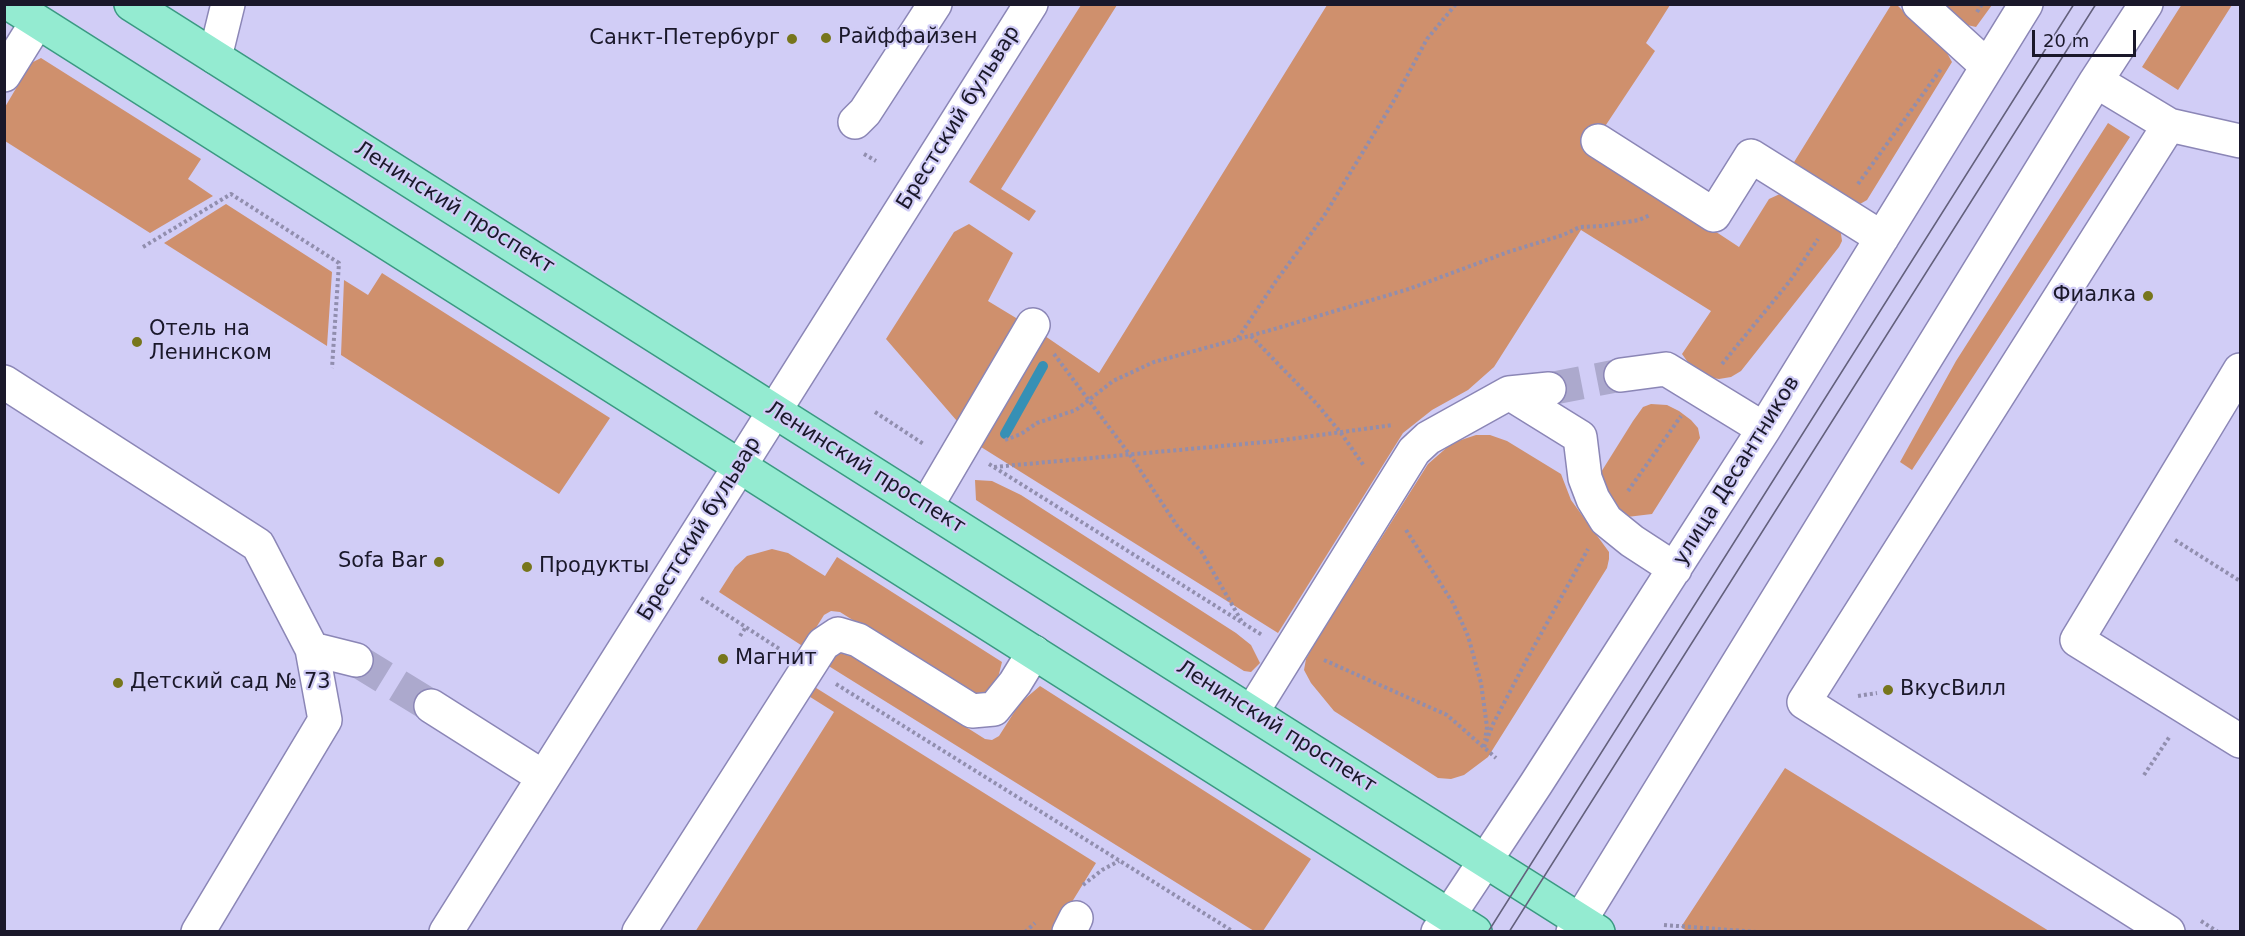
<!DOCTYPE html>
<html>
<head>
<meta charset="utf-8">
<style>
	body { margin:0 }
	#map { position:relative; width:2245px; height:936px; overflow:hidden; background:#d1cdf6; font-family:"DejaVu Sans",sans-serif }
	canvas { display:block }
	.frame { position:absolute; inset:0; border:6px solid #1a182a; pointer-events:none }
	.scale { position:absolute; left:2032px; top:30px; width:104px; height:27px; box-sizing:border-box; border:3px solid #1a182a; border-top:0; padding-left:8px; font-size:18px; line-height:21px; white-space:nowrap; color:#1a182a; -webkit-text-stroke:4px #d1cdf6; paint-order:stroke }
</style>
</head>
<body>
<div id="map">
<canvas width="2245" height="936"></canvas>
<div class="frame"></div>
<div class="scale">20 m</div>
</div>
<script>
const ctx = document.querySelector('canvas').getContext('2d');
ctx.lineJoin = 'round';
function paint(path, color) {
  ctx.fillStyle = color;
  ctx.fill(path, 'evenodd');
}
function toPath(rows) {
  const path = new Path2D();
  for (const r of rows) {
    path.moveTo(r[0], r[1]);
    for (let i = 2; i < r.length; i += 2) path.lineTo(r[i], r[i + 1]);
  }
  return path;
}
function stroke(path, color, width, dash) {
  ctx.strokeStyle = color;
  ctx.lineWidth = width;
  ctx.lineCap = dash ? 'butt' : 'round';
  ctx.setLineDash(dash || []);
  ctx.stroke(path);
}
function label(font, color, halo, rows, align = 'center') {
  ctx.font = font + ' "DejaVu Sans",sans-serif';
  ctx.lineWidth = 4.5;
  ctx.setLineDash([]);
  ctx.textBaseline = 'middle';
  ctx.strokeStyle = halo;
  ctx.fillStyle = color;
  for (const [text, x, y, turn = 0] of rows) {
    ctx.save();
    ctx.translate(x, y);
    ctx.rotate((+turn || 0) * Math.PI / 180);
    ctx.textAlign = isNaN(turn) ? turn : align;
    if (halo) ctx.strokeText(text, 0, 0);
    ctx.fillText(text, 0, 0);
    ctx.restore();
  }
}
const green = toPath([
	[2182,4,2232,5,2178,90,2142,67],
	[1081,5,1117,5,1001,189,1036,211,1029,221,969,182],
	[1327,5,1670,5,1646,43,1655,51,1590,149,1739,247,1769,199,1782,193,1840,227,1842,241,1839,247,1741,371,1731,377,1719,379,1707,377,1692,368,1682,354,1711,311,1581,230,1494,367,1468,390,1432,410,1403,433,1278,633,981,447,1045,336,1099,373],
	[1891,5,1897,5,1947,53,1952,62,1867,200,1860,204,1854,205,1791,167],
	[1939,5,1992,5,1976,27,1967,25],
	[41,58,201,159,188,179,213,196,150,233,5,141,5,107,31,63],
	[2108,123,2130,137,1912,470,1900,462,1956,361],
	[226,204,332,272,327,346,164,243],
	[969,224,1013,253,988,301,1021,321,957,421,886,339,954,232],
	[382,273,610,418,559,494,341,355,344,280,368,295],
	[1651,404,1667,405,1679,411,1691,420,1698,428,1700,438,1652,514,1627,517,1620,513,1598,477,1633,421,1643,407],
	[1476,435,1490,435,1507,441,1561,474,1571,500,1609,552,1609,559,1607,568,1488,757,1464,775,1451,779,1438,778,1334,711,1311,683,1304,670,1306,659,1315,643,1428,464,1452,443],
	[975,480,992,481,1021,495,1236,633,1251,645,1260,663,1251,672,1244,671,976,500],
	[772,549,788,553,825,576,837,557,1002,662,996,686,985,693,972,693,962,689,840,612,831,611,824,615,804,647,719,592,735,567,747,556],
	[840,653,857,658,985,739,992,740,999,736,1020,703,1040,686,1311,859,1263,931,1254,931,827,665,835,655],
	[813,686,1096,863,1054,931,695,932,834,712,807,695],
	[1785,768,2049,931,1688,932,1681,927]
]);
const stream = toPath([
	[1005,434,1043,366]
]);
const minorTunnel = toPath([
	[1549,389,1621,375],
	[356,660,431,706]
]);
const path = toPath([
	[1977,12,1982,4],
	[864,154,876,161],
	[1858,184,1941,69],
	[143,247,231,194,339,263,332,368],
	[1251,336,1316,403,1341,433,1364,466],
	[1238,338,1276,281,1324,216,1392,104,1427,39,1456,4],
	[1054,354,1130,455,1178,527,1201,551,1242,622],
	[1722,364,1790,281,1818,239],
	[875,412,925,445],
	[1005,440,1021,434,1037,423,1076,410,1113,381,1154,362,1271,330,1409,289,1508,252,1563,235,1580,227,1601,226,1639,220,1650,215],
	[989,464,1262,635],
	[994,467,1276,441,1393,425],
	[1628,491,1681,416],
	[1406,530,1453,603,1468,636,1481,683,1487,727,1485,740],
	[2175,540,2240,581],
	[701,598,781,650],
	[740,636,746,627],
	[1324,660,1447,715,1496,758],
	[836,684,1234,932],
	[1858,696,1877,693],
	[1484,747,1493,724,1527,659,1588,549],
	[2144,775,2170,736],
	[1083,885,1102,870,1119,861],
	[2201,921,2218,932],
	[1664,925,1758,932],
	[4,931,5,932],
	[1025,932,1035,923]
]);
const minor = toPath([
	[1919,4,1987,66],
	[215,57,228,4],
	[4,75,37,22],
	[2096,81,2169,125],
	[855,122,865,112,935,4],
	[1598,141,1714,215,1751,156,1882,238],
	[2240,370,2077,640,2240,741],
	[1621,375,1666,369,1764,429],
	[4,382,258,545,312,649,325,720,198,932],
	[1509,393,1580,437,1585,478,1593,499,1606,520,1632,541,1675,569],
	[926,507,1033,325],
	[312,649,356,660],
	[431,706,543,777],
	[1252,712,1414,451,1428,438,1509,393,1549,389],
	[446,932,1031,4],
	[639,932,823,644,838,634,858,640,972,711,994,709,1015,683,1034,652],
	[1069,932,1076,918],
	[1438,932,1536,784,1764,429,2026,4],
	[1573,932,2096,81,2146,4],
	[2168,932,1804,702,2169,125,2240,141]
]);
const major = toPath([
	[10,4,1475,932],
	[131,4,1598,932]
]);
const tram = toPath([
	[1488,932,2074,4],
	[1509,932,2096,4]
]);
const markers = [
	[826,38,6,"#77761c"],
	[792,39,6,"#77761c"],
	[2148,296,6,"#77761c"],
	[137,342,6,"#77761c"],
	[439,562,6,"#77761c"],
	[527,567,6,"#77761c"],
	[723,659,6,"#77761c"],
	[118,683,6,"#77761c"],
	[1888,690,6,"#77761c"]
];
const poiNames = [
	["Райффайзен",838,38],
	["Санкт-Петербург",780,39,"right"],
	["Фиалка",2136,296,"right"],
	["Отель на",149,330],
	["Ленинском",149,354],
	["Sofa Bar",427,562,"right"],
	["Продукты",539,567],
	["Магнит",735,659],
	["Детский сад № 73",130,683],
	["ВкусВилл",1900,690]
];
const streetNames = [
	["Брестский бульвар",959,118,-58],
	["Ленинский проспект",454,208,32],
	["Ленинский проспект",865,468,32],
	["улица Десантников",1737,471,-58],
	["Брестский бульвар",700,529,-58],
	["Ленинский проспект",1276,727,32]
];
paint(green, '#cf906d');
stroke(stream, '#3690b5', 10);
stroke(minorTunnel, '#aca9cd', 33, [33, 16]);
stroke(minor, '#8b86b6', 36);
stroke(major, '#3a9982', 36);
stroke(path, '#918eae', 4, [3, 3]);
stroke(minor, '#fff', 33);
stroke(major, '#94ebd1', 33);
stroke(tram, '#63607c', 1.5);
for (const [x, y, r, color] of markers) {
  const dot = new Path2D();
  dot.arc(x, y, r, 0, 2 * Math.PI);
  ctx.fillStyle = color;
  ctx.fill(dot);
  stroke(dot, '#d1cdf6', 2);
}
label('21px', '#1a182a', '#d1cdf6', poiNames, 'left');
label('21px', '#1a182a', '#d1cdf6', streetNames);
</script>
</body>
</html>
